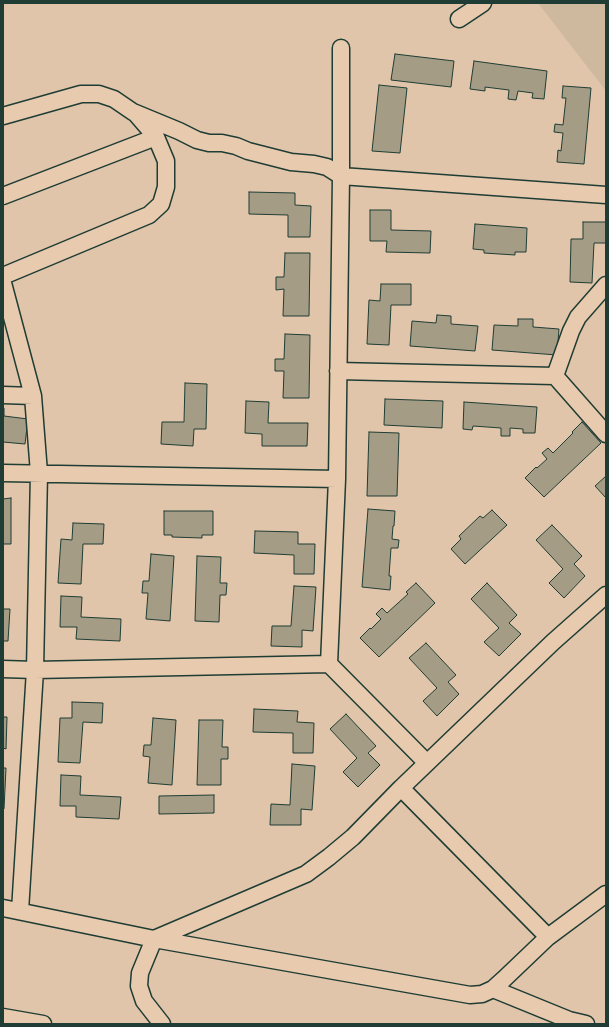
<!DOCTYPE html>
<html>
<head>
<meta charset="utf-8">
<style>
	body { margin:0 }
	#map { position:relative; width:609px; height:1027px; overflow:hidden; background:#e0c5aa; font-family:Itim,sans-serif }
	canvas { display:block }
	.frame { position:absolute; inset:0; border:4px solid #1f3d34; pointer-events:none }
</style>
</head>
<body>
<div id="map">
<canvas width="609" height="1027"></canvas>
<div class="frame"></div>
</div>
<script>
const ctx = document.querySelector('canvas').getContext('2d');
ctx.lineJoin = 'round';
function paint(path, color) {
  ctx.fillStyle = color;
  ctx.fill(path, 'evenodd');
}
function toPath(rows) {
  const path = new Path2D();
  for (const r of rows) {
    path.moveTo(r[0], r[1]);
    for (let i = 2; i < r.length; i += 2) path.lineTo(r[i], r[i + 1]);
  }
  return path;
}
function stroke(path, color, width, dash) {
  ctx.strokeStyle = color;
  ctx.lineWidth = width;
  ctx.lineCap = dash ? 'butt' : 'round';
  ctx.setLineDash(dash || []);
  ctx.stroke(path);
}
const built = toPath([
	[538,3,606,3,606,91]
]);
const building = toPath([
	[395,54,454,61,451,87,391,80,395,54],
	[474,61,547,71,544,99,532,98,533,93,518,91,516,100,508,99,509,90,485,87,485,91,470,89,474,61],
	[379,85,407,88,400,153,372,151,379,85],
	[563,86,591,88,584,164,557,162,558,150,561,151,563,133,554,132,555,124,563,125,566,98,562,98,563,86],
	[249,192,295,193,295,205,311,206,310,237,288,237,288,215,249,214,249,192],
	[370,210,391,210,391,230,431,231,430,253,386,252,387,241,370,241,370,210],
	[583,222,606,222,606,243,594,243,592,283,570,282,571,239,583,239,583,222],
	[475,224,527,228,526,252,515,252,515,255,484,253,484,250,473,249,475,224],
	[285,253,310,253,309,316,283,316,284,289,276,290,276,277,284,277,285,253],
	[381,284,411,284,411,305,391,305,389,345,367,344,369,300,380,301,381,284],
	[437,315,451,316,451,324,478,326,475,351,410,346,412,321,436,323,437,315],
	[518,319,533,319,533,327,559,329,557,355,492,350,494,325,518,326,518,319],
	[285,334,310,335,309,398,283,398,284,371,275,371,275,359,284,359,285,334],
	[185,383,207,384,206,429,194,429,193,446,161,444,162,422,184,422,185,383],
	[385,399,443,401,442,428,384,425,385,399],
	[246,401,269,402,268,423,308,423,307,446,262,446,262,434,245,433,246,401],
	[464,402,537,407,535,433,523,433,523,429,510,428,510,436,501,436,501,428,473,426,472,430,463,429,464,402],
	[3,408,4,408,4,416,28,419,25,444,3,442,3,408],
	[582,422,601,443,544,497,525,478,536,467,537,468,547,459,542,453,548,448,553,453,573,433,572,432,582,422],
	[369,432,399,433,397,496,367,496,369,432],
	[606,476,606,498,595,486,606,476],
	[11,498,11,544,3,544,3,499,11,498],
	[368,509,395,511,394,526,393,526,392,539,399,540,398,548,391,548,389,576,391,576,390,590,362,587,368,509],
	[492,510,507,525,465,564,451,549,461,539,459,536,480,516,483,518,492,510],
	[164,511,213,511,213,535,202,535,202,538,172,537,172,535,164,535,164,511],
	[73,523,104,524,103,544,83,544,81,584,58,583,61,539,72,540,73,523],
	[552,525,582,556,574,564,585,576,564,598,549,583,563,569,536,540,552,525],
	[255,531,298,532,298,544,315,544,314,574,294,574,294,555,254,553,255,531],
	[151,554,174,556,170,621,146,619,148,593,142,593,143,581,149,581,151,554],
	[197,556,221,557,220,583,227,583,226,595,220,595,219,622,195,621,197,556],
	[416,583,435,603,379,657,360,638,370,628,371,629,381,619,376,614,382,608,387,613,408,594,406,592,416,583],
	[487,583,517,615,509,623,521,634,499,656,484,642,499,628,471,599,487,583],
	[294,586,316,587,313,631,302,630,302,647,271,646,272,626,291,626,294,586],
	[61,596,82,597,81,617,121,619,120,641,76,639,77,627,60,627,61,596],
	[3,609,10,609,8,641,3,641,3,609],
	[426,643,456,675,448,682,459,694,437,716,423,701,437,688,409,658,426,643],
	[72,702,103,703,102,723,83,722,80,763,58,762,60,718,72,718,72,702],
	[254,709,298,711,297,722,314,723,313,753,293,753,293,733,253,732,254,709],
	[346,714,376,746,368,753,380,765,358,787,343,772,357,758,330,729,346,714],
	[3,717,7,717,6,749,3,748,3,717],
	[153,718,176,720,172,785,148,783,150,757,143,756,144,745,151,745,153,718],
	[199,720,223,720,222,747,228,747,228,759,221,759,221,785,197,785,199,720],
	[292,764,315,766,312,810,301,809,301,825,270,825,271,804,290,805,292,764],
	[3,768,6,768,4,809,3,809,3,768],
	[61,775,81,776,80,795,121,797,119,819,76,817,76,806,60,806,61,775],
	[214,795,214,813,159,814,159,796,214,795]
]);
const street = toPath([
	[459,19,483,3],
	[341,48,341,176],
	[3,116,81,94,99,94,114,99,133,112,179,131,197,140,209,143,222,143,236,146,248,151,291,162,314,164,327,167,341,176],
	[3,196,156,137],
	[3,276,149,215,161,204,166,187,166,161,156,137,137,115],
	[3,283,33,396,39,473,35,670,20,911],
	[338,371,555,376,606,434],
	[555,376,571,331,578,317,606,285],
	[3,395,33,396],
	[3,473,337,479],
	[3,669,35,670,329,664],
	[427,763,329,664,337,479,341,176,606,195],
	[401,788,548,937],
	[3,908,154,939,306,874,329,857,353,837,401,788,553,642,606,595],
	[493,989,569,1020,586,1024],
	[3,1017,43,1024],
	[162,1024,144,1001,139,986,140,973,154,939,470,995,482,994,493,989,504,979,548,937,606,894]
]);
paint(built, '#ceb99f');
paint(building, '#a49c85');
stroke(building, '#1f3d34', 1);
stroke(street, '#1f3d34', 19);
stroke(street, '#e8cbaf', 16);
</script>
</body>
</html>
